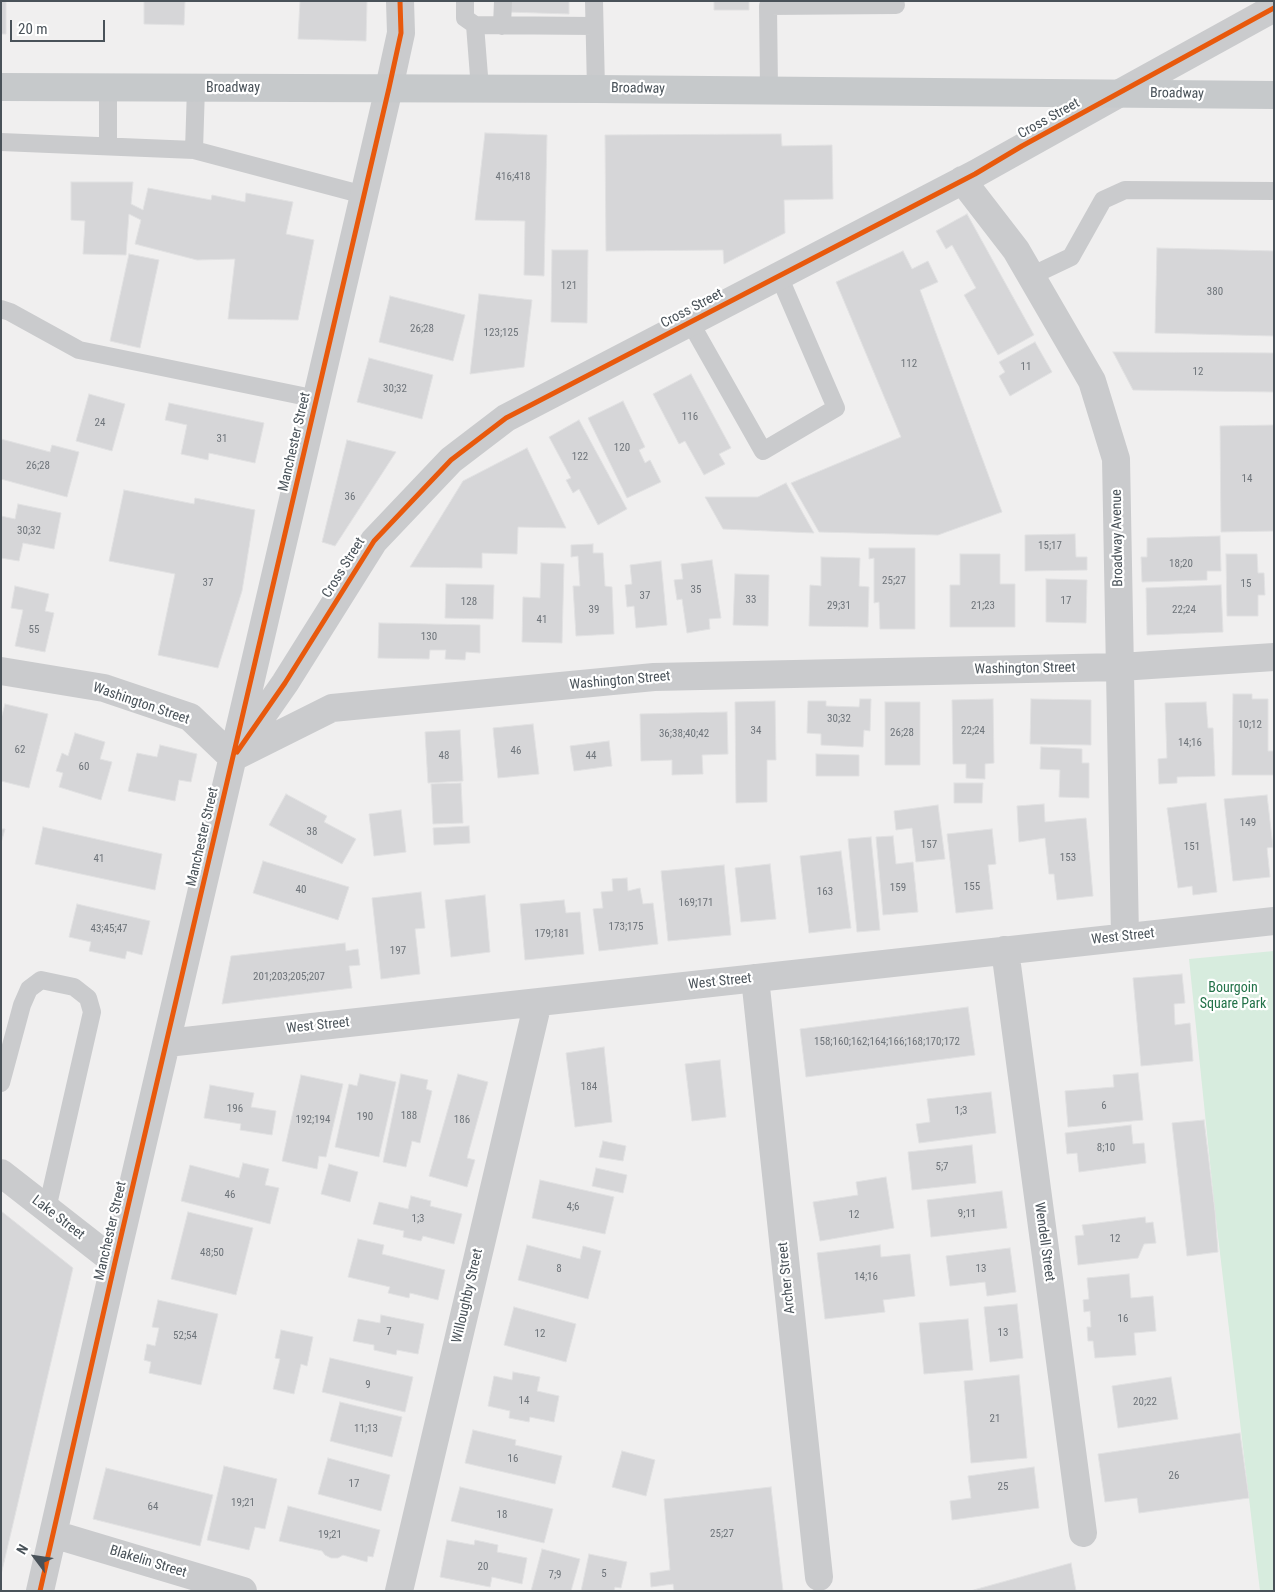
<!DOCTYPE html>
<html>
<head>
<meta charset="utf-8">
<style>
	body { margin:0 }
	#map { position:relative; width:1275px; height:1592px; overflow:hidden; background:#f0efef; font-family:"Roboto Condensed",sans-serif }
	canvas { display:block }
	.frame { position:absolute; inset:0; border:2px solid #495259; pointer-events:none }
	.north { position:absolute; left:10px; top:1532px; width:50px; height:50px; -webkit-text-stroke:4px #fff; paint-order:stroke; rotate:301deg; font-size:14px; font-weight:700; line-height:20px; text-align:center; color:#495259 }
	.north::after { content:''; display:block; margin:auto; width:18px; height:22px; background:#495259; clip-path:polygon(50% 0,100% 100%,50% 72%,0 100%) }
	.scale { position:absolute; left:10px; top:20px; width:95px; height:22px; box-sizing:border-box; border:2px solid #495259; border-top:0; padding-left:6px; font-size:15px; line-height:18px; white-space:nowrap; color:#495259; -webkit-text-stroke:4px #fff; paint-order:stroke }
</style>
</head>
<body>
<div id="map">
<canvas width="1275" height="1592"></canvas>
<div class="frame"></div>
<div class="north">N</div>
<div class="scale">20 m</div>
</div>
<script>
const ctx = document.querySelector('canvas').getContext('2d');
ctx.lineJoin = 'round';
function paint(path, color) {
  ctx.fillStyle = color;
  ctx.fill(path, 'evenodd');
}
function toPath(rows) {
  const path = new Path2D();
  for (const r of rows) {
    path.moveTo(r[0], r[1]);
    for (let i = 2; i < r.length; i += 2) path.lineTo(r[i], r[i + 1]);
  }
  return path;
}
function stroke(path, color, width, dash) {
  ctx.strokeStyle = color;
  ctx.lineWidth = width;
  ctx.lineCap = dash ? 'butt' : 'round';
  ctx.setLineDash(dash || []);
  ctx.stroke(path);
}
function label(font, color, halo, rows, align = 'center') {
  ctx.font = font + ' "Roboto Condensed",sans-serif';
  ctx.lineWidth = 4.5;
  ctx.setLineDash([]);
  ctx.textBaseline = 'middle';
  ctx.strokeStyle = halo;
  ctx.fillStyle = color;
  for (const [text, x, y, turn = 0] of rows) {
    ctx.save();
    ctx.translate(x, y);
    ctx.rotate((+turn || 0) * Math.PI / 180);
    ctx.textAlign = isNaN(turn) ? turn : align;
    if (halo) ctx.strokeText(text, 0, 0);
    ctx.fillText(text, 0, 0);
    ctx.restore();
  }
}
const green = toPath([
	[1274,951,1274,1591,1260,1591,1215,1211,1189,959]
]);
const building = toPath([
	[1,1,6,1,6,34,1,34,1,1],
	[144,1,185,1,184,25,144,24,144,1],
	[300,1,367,1,366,41,298,39,300,1],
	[507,1,569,1,569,14,507,12,507,1],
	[714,1,749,1,749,10,714,10,714,1],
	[485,133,547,135,544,276,524,275,525,221,475,220,485,133],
	[781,134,782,146,832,145,833,199,784,200,785,233,724,264,723,250,606,251,605,135,781,134],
	[71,182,133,182,131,204,143,210,148,188,211,200,212,195,245,202,246,193,293,202,286,234,314,240,298,320,228,319,235,259,197,260,135,244,141,220,129,214,126,255,83,254,85,221,71,220,71,182],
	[967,214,1034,335,998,355,964,295,976,288,952,245,946,249,936,231,967,214],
	[1157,248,1274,251,1274,336,1155,333,1157,248],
	[552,250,588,250,587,323,551,322,552,250],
	[903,251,912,269,928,261,938,282,920,290,1002,512,938,535,819,532,791,483,901,437,836,282,903,251],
	[129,254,159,260,140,348,110,341,129,254],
	[479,294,532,300,524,367,470,374,479,294],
	[390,296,465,315,453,361,379,342,390,296],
	[1035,342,1052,372,1010,396,999,376,1005,372,999,362,1035,342],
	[1113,352,1274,353,1274,392,1133,390,1113,352],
	[369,358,433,375,422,419,357,402,369,358],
	[691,374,731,448,719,454,725,464,704,475,685,441,679,444,653,394,691,374],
	[89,394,125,404,112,451,76,441,89,394],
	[623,401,645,447,639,450,645,463,650,460,661,482,627,498,588,418,623,401],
	[169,403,264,423,255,463,209,453,208,460,181,454,187,425,165,420,169,403],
	[579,420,627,509,598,525,579,489,573,493,566,480,571,478,549,437,579,420],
	[1274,425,1274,531,1221,532,1220,426,1274,425],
	[1,439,50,452,52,445,79,452,67,497,1,479,1,439],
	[347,440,396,452,335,546,322,542,347,440],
	[527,448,566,528,518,527,517,554,482,553,482,568,410,567,463,481,527,448],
	[786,483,814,533,723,529,705,497,758,497,786,483],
	[124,490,194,504,195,498,255,510,242,591,218,668,158,655,175,574,109,561,124,490],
	[18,504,61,513,54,549,23,543,19,561,1,558,1,516,15,519,18,504],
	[1075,534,1076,557,1087,557,1087,570,1025,571,1025,535,1075,534],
	[1220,536,1221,571,1207,571,1207,580,1142,582,1141,557,1147,557,1147,538,1220,536],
	[593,544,593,553,603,553,605,586,612,587,614,634,576,636,573,586,580,586,578,556,571,557,571,545,593,544],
	[869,548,915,548,915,629,880,629,879,602,874,603,874,558,869,559,869,548],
	[960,554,1000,554,1000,584,1015,584,1015,627,950,627,950,585,960,585,960,554],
	[1226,554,1257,554,1258,573,1264,573,1265,595,1258,595,1258,616,1227,616,1226,554],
	[821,557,860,558,859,586,869,587,868,627,809,626,810,585,821,586,821,557],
	[712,560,721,618,709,619,710,629,687,633,682,599,677,600,674,580,683,579,681,564,712,560],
	[661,561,667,625,636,628,634,606,627,607,625,585,632,584,630,565,661,561],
	[541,563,564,564,562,643,522,642,523,597,540,598,541,563],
	[735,574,769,575,768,626,733,625,735,574],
	[1046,579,1087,580,1086,623,1046,622,1046,579],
	[446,584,494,585,493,619,445,618,446,584],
	[1221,585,1223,632,1147,635,1146,588,1221,585],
	[15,586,49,594,45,611,54,613,45,652,15,646,23,610,11,608,15,586],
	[379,623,480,625,480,653,466,652,465,660,445,659,446,650,430,650,429,659,378,658,379,623],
	[1233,694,1252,694,1252,699,1268,699,1268,751,1274,751,1274,775,1232,775,1233,694],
	[860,699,871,699,870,731,864,730,863,747,821,745,821,734,807,733,808,701,826,701,826,706,859,707,860,699],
	[993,699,994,763,985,764,985,779,966,778,966,764,953,764,952,700,993,699],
	[1031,699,1091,700,1091,745,1030,744,1031,699],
	[775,701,776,760,767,760,767,802,736,803,735,702,775,701],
	[885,702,920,702,920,765,885,765,885,702],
	[1206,702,1208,728,1213,728,1215,776,1177,777,1177,783,1159,784,1158,759,1167,758,1165,703,1206,702],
	[5,704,48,714,29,788,1,781,1,719,5,704],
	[727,712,728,754,702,755,703,774,672,775,672,760,641,761,640,714,727,712],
	[533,724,539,774,498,778,493,728,533,724],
	[460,730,463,781,428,783,425,732,460,730],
	[75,733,105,742,100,759,112,762,101,800,59,787,63,773,56,771,62,753,68,756,75,733],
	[609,741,612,766,574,771,570,746,609,741],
	[160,745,197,754,191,782,179,780,175,801,128,791,137,753,157,757,160,745],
	[1041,747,1082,749,1082,763,1089,763,1089,798,1059,797,1060,770,1040,769,1041,747],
	[816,754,859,755,859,776,816,776,816,754],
	[461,783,463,823,433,824,431,784,461,783],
	[954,783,983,783,982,803,954,803,954,783],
	[286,794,327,816,324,822,356,839,342,864,269,825,286,794],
	[1267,795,1273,847,1267,848,1270,877,1233,881,1224,799,1267,795],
	[1206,803,1217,892,1193,895,1192,886,1178,888,1167,808,1206,803],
	[1044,804,1045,822,1086,818,1093,896,1057,900,1054,874,1049,874,1045,838,1019,842,1017,806,1044,804],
	[938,805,945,859,916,862,912,828,896,830,894,811,938,805],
	[401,810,406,852,374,856,369,814,401,810],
	[469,826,470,843,434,845,433,828,469,826],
	[43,827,162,854,155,890,35,864,43,827],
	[1,829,5,829,1,843,1,829],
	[992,829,996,864,988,865,993,909,956,913,947,834,992,829],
	[893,836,896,864,913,862,918,912,883,915,876,837,893,836],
	[871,837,880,930,857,932,848,839,871,837],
	[841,851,851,928,809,933,800,856,841,851],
	[263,861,349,887,338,920,253,893,263,861],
	[770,864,776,919,741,922,735,868,770,864],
	[724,865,731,935,668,941,661,871,724,865],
	[627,878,628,891,640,888,643,904,653,903,658,944,599,951,593,909,603,908,601,892,613,891,612,879,627,878],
	[421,892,425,928,415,929,420,974,381,979,372,898,421,892],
	[485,895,490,952,451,957,445,900,485,895],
	[564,900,566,913,580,912,584,954,525,960,520,904,564,900],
	[77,904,150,921,142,955,127,951,125,959,89,951,91,942,69,937,77,904],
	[345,943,346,951,358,949,360,965,349,966,352,988,222,1004,231,956,345,943],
	[1182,974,1185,1003,1174,1004,1175,1025,1190,1023,1193,1061,1141,1066,1133,978,1182,974],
	[968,1007,975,1055,806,1077,800,1029,968,1007],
	[604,1047,612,1122,575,1127,566,1053,604,1047],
	[720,1060,726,1117,692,1121,685,1064,720,1060],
	[1138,1073,1143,1120,1068,1127,1065,1091,1114,1087,1113,1075,1138,1073],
	[360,1074,396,1082,379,1157,335,1147,349,1084,357,1086,360,1074],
	[401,1074,428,1080,426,1089,432,1091,420,1143,412,1141,406,1167,383,1162,401,1074],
	[458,1074,488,1082,467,1158,475,1160,467,1187,429,1176,458,1074],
	[301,1075,343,1084,326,1157,319,1156,317,1169,282,1161,301,1075],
	[210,1085,254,1093,251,1107,276,1111,272,1135,240,1130,241,1124,204,1118,210,1085],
	[991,1092,996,1133,919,1143,916,1124,930,1122,927,1099,991,1092],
	[1204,1120,1215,1211,1218,1252,1187,1256,1172,1123,1204,1120],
	[1131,1125,1133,1144,1144,1143,1146,1163,1079,1172,1077,1153,1067,1154,1065,1133,1131,1125],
	[603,1141,626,1146,623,1161,599,1157,603,1141],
	[972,1145,976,1183,912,1190,908,1152,972,1145],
	[243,1163,269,1169,265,1185,279,1188,270,1224,181,1201,190,1165,239,1178,243,1163],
	[329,1164,358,1172,350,1202,321,1194,329,1164],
	[596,1168,627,1175,623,1193,592,1186,596,1168],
	[886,1177,894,1228,820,1241,813,1202,858,1195,856,1182,886,1177],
	[540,1180,614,1197,605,1234,532,1218,540,1180],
	[1002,1191,1007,1228,931,1237,927,1200,1002,1191],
	[411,1196,431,1201,430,1206,462,1214,454,1244,423,1236,421,1241,403,1237,404,1231,373,1224,379,1202,408,1209,411,1196],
	[1,1211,73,1268,1,1575,1,1211],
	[188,1212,253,1228,236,1295,171,1279,188,1212],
	[1145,1217,1146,1223,1153,1222,1156,1243,1144,1244,1138,1258,1078,1265,1075,1236,1084,1235,1082,1225,1145,1217],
	[358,1239,384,1245,382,1254,445,1270,438,1300,410,1293,409,1298,388,1293,390,1287,348,1277,358,1239],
	[527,1245,580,1259,583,1246,601,1251,588,1299,518,1280,527,1245],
	[880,1245,881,1257,910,1254,915,1296,883,1300,885,1312,825,1319,817,1253,880,1245],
	[1010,1248,1016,1292,987,1296,985,1282,950,1286,946,1256,1010,1248],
	[1129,1274,1131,1298,1153,1296,1156,1331,1134,1333,1136,1355,1095,1358,1093,1341,1088,1341,1087,1327,1091,1327,1090,1311,1084,1312,1083,1300,1089,1299,1087,1278,1129,1274],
	[158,1300,218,1314,201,1385,149,1373,151,1362,144,1360,147,1344,155,1346,159,1328,152,1327,158,1300],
	[1017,1304,1023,1358,990,1362,984,1307,1017,1304],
	[514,1307,576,1324,566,1362,504,1345,514,1307],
	[381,1315,424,1324,418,1354,397,1350,396,1355,374,1350,374,1345,353,1341,358,1319,380,1323,381,1315],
	[968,1319,973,1370,924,1374,919,1323,968,1319],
	[281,1330,313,1337,307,1366,301,1364,294,1394,273,1389,280,1359,275,1358,281,1330],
	[330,1358,413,1377,405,1412,322,1392,330,1358],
	[513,1372,540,1377,537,1391,559,1396,554,1422,530,1417,529,1422,509,1418,510,1411,488,1406,494,1376,512,1380,513,1372],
	[1019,1375,1027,1458,971,1463,964,1381,1019,1375],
	[1171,1377,1178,1419,1118,1428,1112,1386,1171,1377],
	[340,1402,402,1417,392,1457,330,1441,340,1402],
	[473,1430,516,1440,515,1445,562,1456,555,1484,465,1463,473,1430],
	[1240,1433,1249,1498,1139,1513,1137,1498,1105,1502,1098,1454,1240,1433],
	[622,1451,655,1460,646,1496,612,1487,622,1451],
	[328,1458,390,1475,381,1511,318,1494,328,1458],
	[224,1466,277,1479,265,1529,255,1527,249,1550,207,1540,224,1466],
	[1034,1467,1039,1508,952,1520,950,1501,971,1498,968,1476,1034,1467],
	[106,1468,213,1495,200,1546,93,1519,106,1468],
	[460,1487,553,1509,544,1543,451,1521,460,1487],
	[771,1487,783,1591,674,1591,673,1584,651,1587,650,1573,670,1570,664,1499,771,1487],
	[288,1506,380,1530,373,1557,368,1556,367,1562,343,1555,338,1558,331,1558,325,1555,322,1551,279,1541,288,1506],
	[447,1540,474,1545,475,1540,498,1545,497,1552,527,1558,522,1584,492,1577,490,1587,440,1577,447,1540],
	[542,1549,580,1559,571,1591,531,1591,542,1549],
	[589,1554,627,1562,621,1588,615,1587,614,1591,581,1591,589,1554],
	[1071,1563,1076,1591,970,1591,1071,1563]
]);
const service = toPath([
	[465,1,465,18,475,25,594,26],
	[594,1,596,89],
	[475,25,480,89],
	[502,26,503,1],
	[196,88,194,150,364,195],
	[769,90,768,6,896,5],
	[1,142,194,150],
	[108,146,108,88],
	[1031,276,1071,257,1103,200,1125,190,1274,191],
	[1,309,10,312,79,350,317,399],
	[690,322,763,451,836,408,779,276],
	[1,1083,22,1005,29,989,41,980,74,987,88,998,92,1012,47,1209]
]);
const minor = toPath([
	[962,180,1016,250,1092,381,1116,459,1125,937],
	[1,671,104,688,190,717,233,758],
	[241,746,285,683,374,541,451,460,506,418,975,174,1120,93],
	[236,756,332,708,654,677,1120,667,1274,657],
	[1005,950,1083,1533],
	[755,978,819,1577],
	[167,1043,1274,921],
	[1,1173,115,1262],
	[53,1534,243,1591],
	[40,1591,115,1262,389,88],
	[399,1591,538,1002]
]);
const tertiary = toPath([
	[389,88,401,33,400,1],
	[1120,93,1274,8]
]);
const primary = toPath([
	[1,87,596,89,1274,95]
]);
const cycleway = toPath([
	[237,752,285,683,374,541,451,460,506,418,975,174,1022,146,1274,8],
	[40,1591,115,1262,389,88,401,33,400,1]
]);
const numberNames = [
	["416;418",513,177],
	["121",569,286],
	["380",1215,292],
	["26;28",422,329],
	["123;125",501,333],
	["112",909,364],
	["11",1026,367],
	["12",1198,372],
	["30;32",395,389],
	["116",690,417],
	["24",100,423],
	["31",222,439],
	["120",622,448],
	["122",580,457],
	["26;28",38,466],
	["14",1247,479],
	["36",350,497],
	["30;32",29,531],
	["15;17",1050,546],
	["18;20",1181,564],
	["25;27",894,581],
	["37",208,583],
	["15",1246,584],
	["35",696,590],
	["37",645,596],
	["33",751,600],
	["17",1066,601],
	["128",469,602],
	["29;31",839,606],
	["21;23",983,606],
	["39",594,610],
	["22;24",1184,610],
	["41",542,620],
	["55",34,630],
	["130",429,637],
	["30;32",839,719],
	["10;12",1250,725],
	["34",756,731],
	["22;24",973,731],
	["26;28",902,733],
	["36;38;40;42",684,734],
	["14;16",1190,743],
	["62",20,750],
	["46",516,751],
	["48",444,756],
	["44",591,756],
	["60",84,767],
	["149",1248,823],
	["38",312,832],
	["157",929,845],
	["151",1192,847],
	["153",1068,858],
	["41",99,859],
	["155",972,887],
	["159",898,888],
	["40",301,890],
	["163",825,892],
	["169;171",696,903],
	["173;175",626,927],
	["43;45;47",109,929],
	["179;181",552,934],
	["197",398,951],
	["201;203;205;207",289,977],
	["158;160;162;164;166;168;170;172",887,1042],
	["184",589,1087],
	["6",1104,1106],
	["196",235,1109],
	["1;3",961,1111],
	["188",409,1116],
	["190",365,1117],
	["192;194",313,1120],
	["186",462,1120],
	["8;10",1106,1148],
	["5;7",942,1167],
	["46",230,1195],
	["4;6",573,1207],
	["9;11",967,1214],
	["12",854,1215],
	["1;3",418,1219],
	["12",1115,1239],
	["48;50",212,1253],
	["8",559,1269],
	["13",981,1269],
	["14;16",866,1277],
	["16",1123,1319],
	["7",389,1332],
	["13",1003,1333],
	["12",540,1334],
	["52;54",185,1336],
	["9",368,1385],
	["14",524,1401],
	["20;22",1145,1402],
	["21",995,1419],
	["11;13",366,1429],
	["16",513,1459],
	["26",1174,1476],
	["17",354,1484],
	["25",1003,1487],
	["19;21",243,1503],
	["64",153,1507],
	["18",502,1515],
	["25;27",722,1534],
	["19;21",330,1535],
	["20",483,1567],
	["5",604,1574],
	["7;9",555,1575]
];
const streetNames = [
	["Broadway",233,88],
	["Broadway",638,89,1],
	["Broadway",1177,94,1],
	["Cross Street",1049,119,-29],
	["Cross Street",692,309,-28],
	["Manchester Street",295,442,-77],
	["Broadway Avenue",1118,538,-91],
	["Cross Street",344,568,-58],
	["Washington Street",1025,669,-1],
	["Washington Street",620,681,-5],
	["Washington Street",141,704,19],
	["Manchester Street",203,837,-77],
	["West Street",1123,937,-6],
	["West Street",720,982,-6],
	["West Street",318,1026,-6],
	["Lake Street",58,1218,38],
	["Manchester Street",111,1231,-77],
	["Wendell Street",1044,1242,82],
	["Archer Street",787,1278,-96],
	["Willoughby Street",468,1296,-77],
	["Blakelin Street",148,1562,17]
];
const parkNames = [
	["Bourgoin",1233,988],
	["Square Park",1233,1004]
];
paint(green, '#d7ecde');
paint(building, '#d6d6d8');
stroke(building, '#e1e1e2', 1);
stroke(service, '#cacbcd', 18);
stroke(minor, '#cacbcd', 28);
stroke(tertiary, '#cacbcd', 28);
stroke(primary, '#c6c9cb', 28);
stroke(cycleway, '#e8590c', 5);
label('11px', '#6e747a', null, numberNames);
label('14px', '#495259', '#fff', streetNames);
label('14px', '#227248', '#fff', parkNames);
</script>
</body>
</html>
